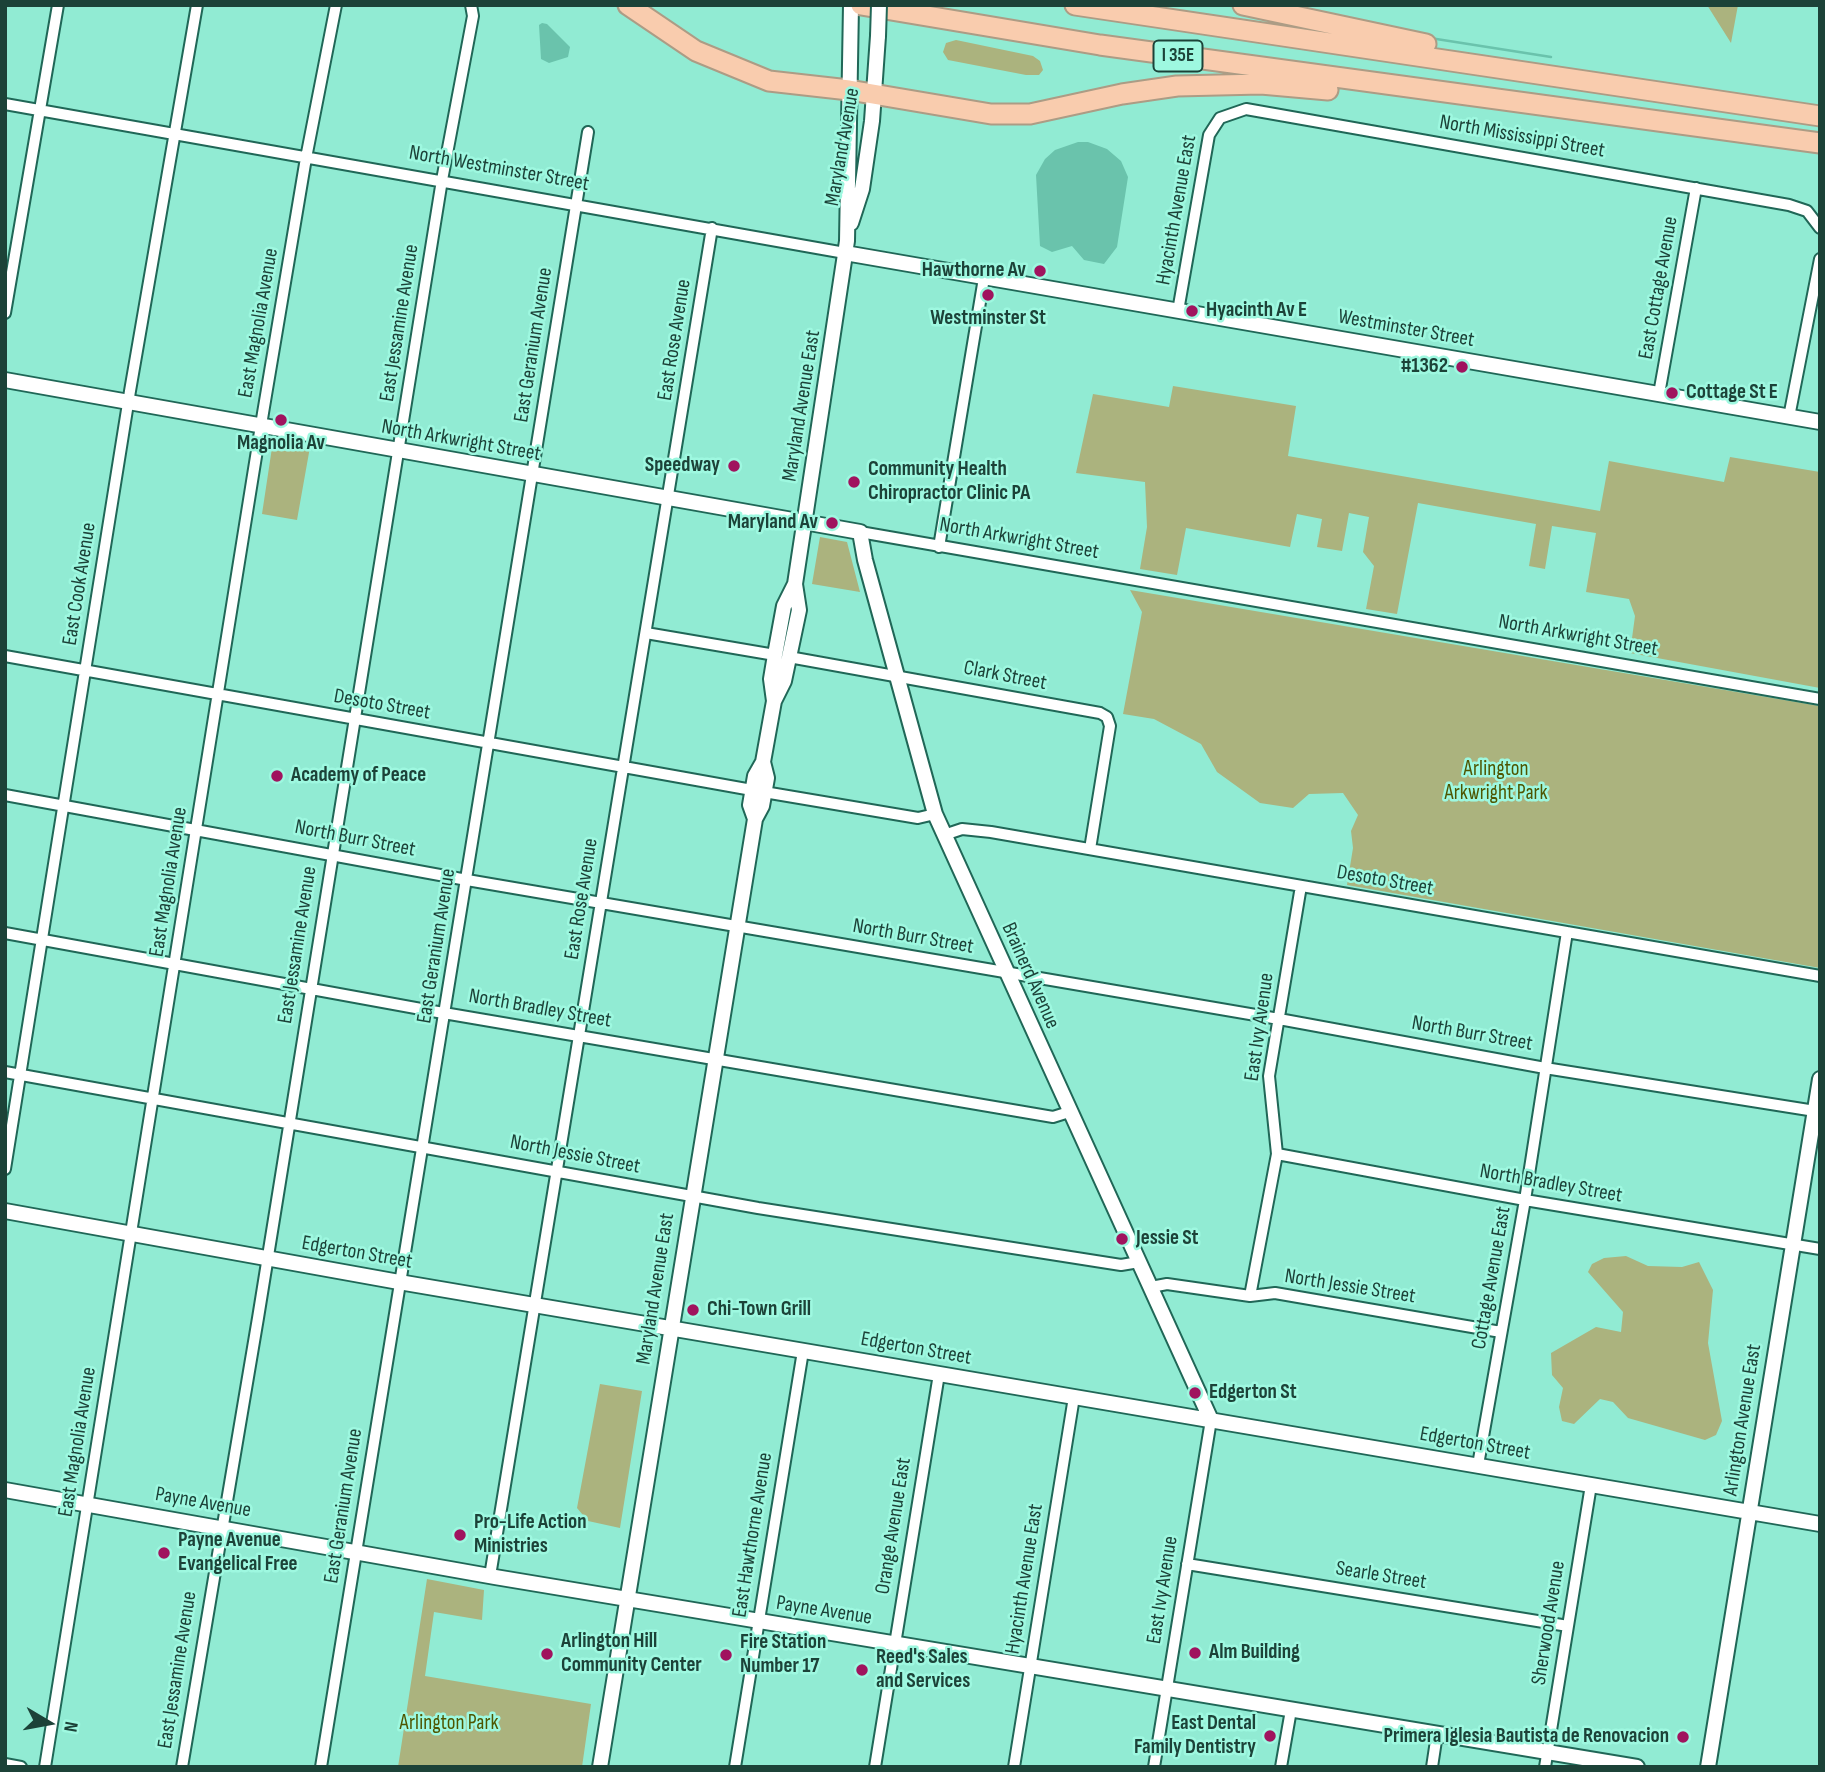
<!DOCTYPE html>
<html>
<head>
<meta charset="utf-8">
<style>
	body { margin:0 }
	#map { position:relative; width:1825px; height:1772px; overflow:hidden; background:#91ebd3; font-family:"Sofia Sans Condensed",sans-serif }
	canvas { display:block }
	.frame { position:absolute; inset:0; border:7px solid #1c4238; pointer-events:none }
	.north { position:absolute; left:14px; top:1688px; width:70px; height:70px; -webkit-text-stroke:5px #9ef8e0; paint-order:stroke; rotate:100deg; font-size:19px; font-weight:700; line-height:28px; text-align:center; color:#1c4238 }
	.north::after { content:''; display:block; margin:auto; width:24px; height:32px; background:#1c4238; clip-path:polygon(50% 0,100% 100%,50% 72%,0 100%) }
</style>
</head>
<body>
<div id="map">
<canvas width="1825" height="1772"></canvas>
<div class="frame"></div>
<div class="north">N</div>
</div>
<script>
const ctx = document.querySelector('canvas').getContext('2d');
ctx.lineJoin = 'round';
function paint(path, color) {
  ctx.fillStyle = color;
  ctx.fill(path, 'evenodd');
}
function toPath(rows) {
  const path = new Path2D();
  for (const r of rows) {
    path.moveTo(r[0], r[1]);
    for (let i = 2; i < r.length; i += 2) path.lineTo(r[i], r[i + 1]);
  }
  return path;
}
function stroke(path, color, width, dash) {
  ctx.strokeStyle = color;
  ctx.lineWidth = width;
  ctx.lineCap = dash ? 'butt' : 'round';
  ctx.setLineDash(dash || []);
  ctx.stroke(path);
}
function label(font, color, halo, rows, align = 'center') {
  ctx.font = font + ' "Sofia Sans Condensed",sans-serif';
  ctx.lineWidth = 5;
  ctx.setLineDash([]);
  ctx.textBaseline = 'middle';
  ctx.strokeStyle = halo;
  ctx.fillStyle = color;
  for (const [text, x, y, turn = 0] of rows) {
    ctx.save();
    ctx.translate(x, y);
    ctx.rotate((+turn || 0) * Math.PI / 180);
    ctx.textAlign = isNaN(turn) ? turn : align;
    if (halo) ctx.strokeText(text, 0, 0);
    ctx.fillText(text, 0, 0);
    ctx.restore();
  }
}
const green = toPath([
	[1707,5,1738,5,1731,43],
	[956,40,1033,56,1040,61,1043,70,1039,75,1026,75,948,60,943,52,946,43],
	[1173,386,1296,406,1288,456,1600,511,1609,461,1724,482,1730,457,1820,472,1820,688,1630,653,1635,616,1629,599,1586,592,1596,533,1552,526,1545,569,1529,566,1536,524,1418,503,1397,614,1366,609,1374,566,1363,552,1369,517,1349,513,1342,551,1317,547,1322,519,1297,514,1290,547,1186,528,1177,575,1140,569,1147,527,1145,482,1076,473,1093,394,1169,407],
	[273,441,310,447,297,520,262,514],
	[820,537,847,542,860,592,812,584],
	[1130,590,1820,706,1820,968,1347,885,1353,848,1351,831,1358,815,1343,793,1309,794,1293,808,1260,803,1217,772,1201,744,1154,719,1123,714,1142,612],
	[1626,1256,1648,1266,1682,1267,1699,1262,1713,1290,1708,1343,1722,1421,1716,1435,1705,1440,1628,1418,1613,1402,1600,1399,1574,1424,1562,1421,1559,1407,1563,1388,1552,1375,1551,1353,1596,1327,1621,1332,1623,1312,1588,1272,1592,1264,1604,1258],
	[600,1384,642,1391,620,1528,588,1521,577,1508],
	[427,1579,484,1590,482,1620,434,1612,425,1676,591,1704,582,1767,398,1767]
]);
const water = toPath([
	[542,23,547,24,570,47,568,57,549,63,541,59,539,25],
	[1078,142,1088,142,1107,149,1121,161,1128,177,1117,247,1104,264,1084,260,1072,246,1052,252,1040,246,1036,175,1045,159,1055,150]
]);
const stream = toPath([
	[1430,38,1551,57]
]);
const street = toPath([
	[5,104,845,253],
	[1178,311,1209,135,1220,118,1246,109,1789,205,1807,211,1820,228],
	[5,313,58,5],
	[1659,394,1696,188],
	[1789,417,1820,259],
	[860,532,1820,699],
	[939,547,984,278],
	[646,633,775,655],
	[5,656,752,790],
	[789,657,1100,713,1107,717,1110,726,1090,849],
	[764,792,918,818,935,814],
	[5,795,467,880,1279,1019,1545,1068,1815,1111],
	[944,835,962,829,991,832,1820,976],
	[5,933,432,1011,1053,1117,1069,1112],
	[5,1072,758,1208,1121,1265,1139,1262],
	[1277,1154,1525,1200,1820,1249],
	[5,1169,130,391,197,5],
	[1151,1287,1167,1284,1250,1296,1275,1293,1501,1332],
	[1250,1296,1277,1154,1269,1076,1301,886],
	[1478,1465,1525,1200,1567,932],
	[1187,1564,1568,1626],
	[490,1576,712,228],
	[5,1764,21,1767],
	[45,1767,263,413,306,158,336,5],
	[182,1767,258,1318,442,180,473,16,471,5],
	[321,1767,588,132],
	[735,1767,803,1351],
	[875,1767,939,1374],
	[1014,1767,1074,1397],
	[1154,1767,1211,1420],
	[1281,1767,1291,1710],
	[1432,1767,1437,1734],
	[1545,1767,1591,1485]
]);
const secondary = toPath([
	[851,223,862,189,872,121,878,36],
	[845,253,1820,422],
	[5,380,860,532,865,560,935,814,1211,1420],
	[774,701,784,681,799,610,795,584,847,241,851,5],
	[755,819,750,805,755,776,763,762,774,701,771,679,775,655,784,606,795,584],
	[5,1211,399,1282,1820,1524],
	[5,1490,495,1577,1637,1767],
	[600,1767,755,819,762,806,767,778,763,762],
	[1708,1767,1820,1079]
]);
const highway = toPath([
	[628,5,696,51,769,81,849,90,991,114,1030,114,1122,94,1177,86,1261,84,1328,90],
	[861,5,1100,45,1820,143],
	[1075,5,1820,116],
	[1243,5,1426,44]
]);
const secondaryBridge = toPath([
	[878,36,879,5]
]);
const markers = [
	[1040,271,7,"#a0135e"],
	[988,295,7,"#a0135e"],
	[1192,311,7,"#a0135e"],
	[1462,367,7,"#a0135e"],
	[1672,393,7,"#a0135e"],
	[281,420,7,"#a0135e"],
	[734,466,7,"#a0135e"],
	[854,482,7,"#a0135e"],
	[832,523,7,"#a0135e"],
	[277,776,7,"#a0135e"],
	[1122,1239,7,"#a0135e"],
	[693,1310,7,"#a0135e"],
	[1195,1393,7,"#a0135e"],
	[460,1535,7,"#a0135e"],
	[164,1553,7,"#a0135e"],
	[1195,1653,7,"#a0135e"],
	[547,1654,7,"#a0135e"],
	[726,1655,7,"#a0135e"],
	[862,1670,7,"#a0135e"],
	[1270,1736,7,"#a0135e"],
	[1683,1737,7,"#a0135e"]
];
const shields = [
	[1178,56,49]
];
const shieldNames = [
	["I 35E",1178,56]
];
const streetNames = [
	["North Mississippi Street",1522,137,10],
	["Maryland Avenue",843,147,-80],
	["North Westminster Street",499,169,10],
	["Hyacinth Avenue East",1177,210,-80],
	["East Cottage Avenue",1659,288,-80],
	["East Magnolia Avenue",259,323,-80],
	["East Jessamine Avenue",400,323,-81],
	["Westminster Street",1406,329,10],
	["East Rose Avenue",675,340,-81],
	["East Geranium Avenue",534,345,-81],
	["Maryland Avenue East",802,406,-81],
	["North Arkwright Street",461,441,10],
	["North Arkwright Street",1019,539,10],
	["East Cook Avenue",80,584,-81],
	["North Arkwright Street",1578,636,10],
	["Clark Street",1005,676,11],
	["Desoto Street",382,705,10],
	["North Burr Street",355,839,11],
	["Desoto Street",1385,881,10],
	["East Magnolia Avenue",169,882,-81],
	["East Rose Avenue",582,899,-81],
	["North Burr Street",913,937,10],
	["East Jessamine Avenue",298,945,-81],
	["East Geranium Avenue",437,946,-81],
	["Brainerd Avenue",1030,976,66],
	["North Bradley Street",540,1009,10],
	["East Ivy Avenue",1260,1027,-82],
	["North Burr Street",1472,1034,10],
	["North Jessie Street",575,1155,11],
	["North Bradley Street",1551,1184,10],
	["Edgerton Street",357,1253,10],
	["Cottage Avenue East",1492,1278,-80],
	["North Jessie Street",1350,1287,9],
	["Maryland Avenue East",656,1289,-81],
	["Edgerton Street",916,1349,10],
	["Arlington Avenue East",1743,1420,-81],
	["East Magnolia Avenue",78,1442,-81],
	["Edgerton Street",1475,1444,10],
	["Payne Avenue",203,1503,10],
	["East Geranium Avenue",344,1506,-81],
	["Orange Avenue East",894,1526,-81],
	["East Hawthorne Avenue",753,1535,-81],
	["Searle Street",1381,1576,9],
	["Hyacinth Avenue East",1025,1579,-81],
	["East Ivy Avenue",1163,1590,-81],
	["Payne Avenue",824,1611,9],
	["Sherwood Avenue",1549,1623,-81],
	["East Jessamine Avenue",178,1670,-81]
];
const poiNames = [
	["Hawthorne Av",1026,271,"right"],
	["Hyacinth Av E",1206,311],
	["Westminster St",988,319,"center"],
	["#1362",1448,367,"right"],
	["Cottage St E",1686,393],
	["Magnolia Av",281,444,"center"],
	["Speedway",720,466,"right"],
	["Community Health",868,470],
	["Chiropractor Clinic PA",868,494],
	["Maryland Av",818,523,"right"],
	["Academy of Peace",291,776],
	["Jessie St",1136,1239],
	["Chi-Town Grill",707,1310],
	["Edgerton St",1209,1393],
	["Pro-Life Action",474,1523],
	["Ministries",474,1547],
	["Payne Avenue",178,1541],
	["Evangelical Free",178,1565],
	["Arlington Hill",561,1642],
	["Community Center",561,1666],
	["Fire Station",740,1643],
	["Number 17",740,1667],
	["Alm Building",1209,1653],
	["Reed's Sales",876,1658],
	["and Services",876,1682],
	["East Dental",1256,1724,"right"],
	["Family Dentistry",1256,1748,"right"],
	["Primera Iglesia Bautista de Renovacion",1669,1737,"right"]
];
const parkNames = [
	["Arlington",1496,770],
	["Arkwright Park",1496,794],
	["Arlington Park",449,1724]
];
paint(green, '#abb37e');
paint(water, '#6ac3ac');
stroke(stream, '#6ac3ac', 2.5);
stroke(street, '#206757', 14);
stroke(secondary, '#206757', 18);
stroke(highway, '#ac9c85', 23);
stroke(street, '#fff', 10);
stroke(secondary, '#fff', 14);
stroke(highway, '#f9ccae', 19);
stroke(secondaryBridge, '#206757', 18, []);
stroke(secondaryBridge, '#fff', 14);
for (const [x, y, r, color] of markers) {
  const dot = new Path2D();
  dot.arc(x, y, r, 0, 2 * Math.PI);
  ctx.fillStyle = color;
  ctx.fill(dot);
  stroke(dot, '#9ef8e0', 2.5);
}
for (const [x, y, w] of shields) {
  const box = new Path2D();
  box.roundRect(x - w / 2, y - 15.5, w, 31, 5);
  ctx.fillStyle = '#9ef8e0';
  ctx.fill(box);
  stroke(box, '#1c4238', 2);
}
label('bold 19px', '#1c4238', null, shieldNames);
label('21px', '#1c4238', '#9ef8e0', streetNames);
label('bold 21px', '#1c4238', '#9ef8e0', poiNames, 'left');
label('21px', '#4e5500', '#9ef8e0', parkNames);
</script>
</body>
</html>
